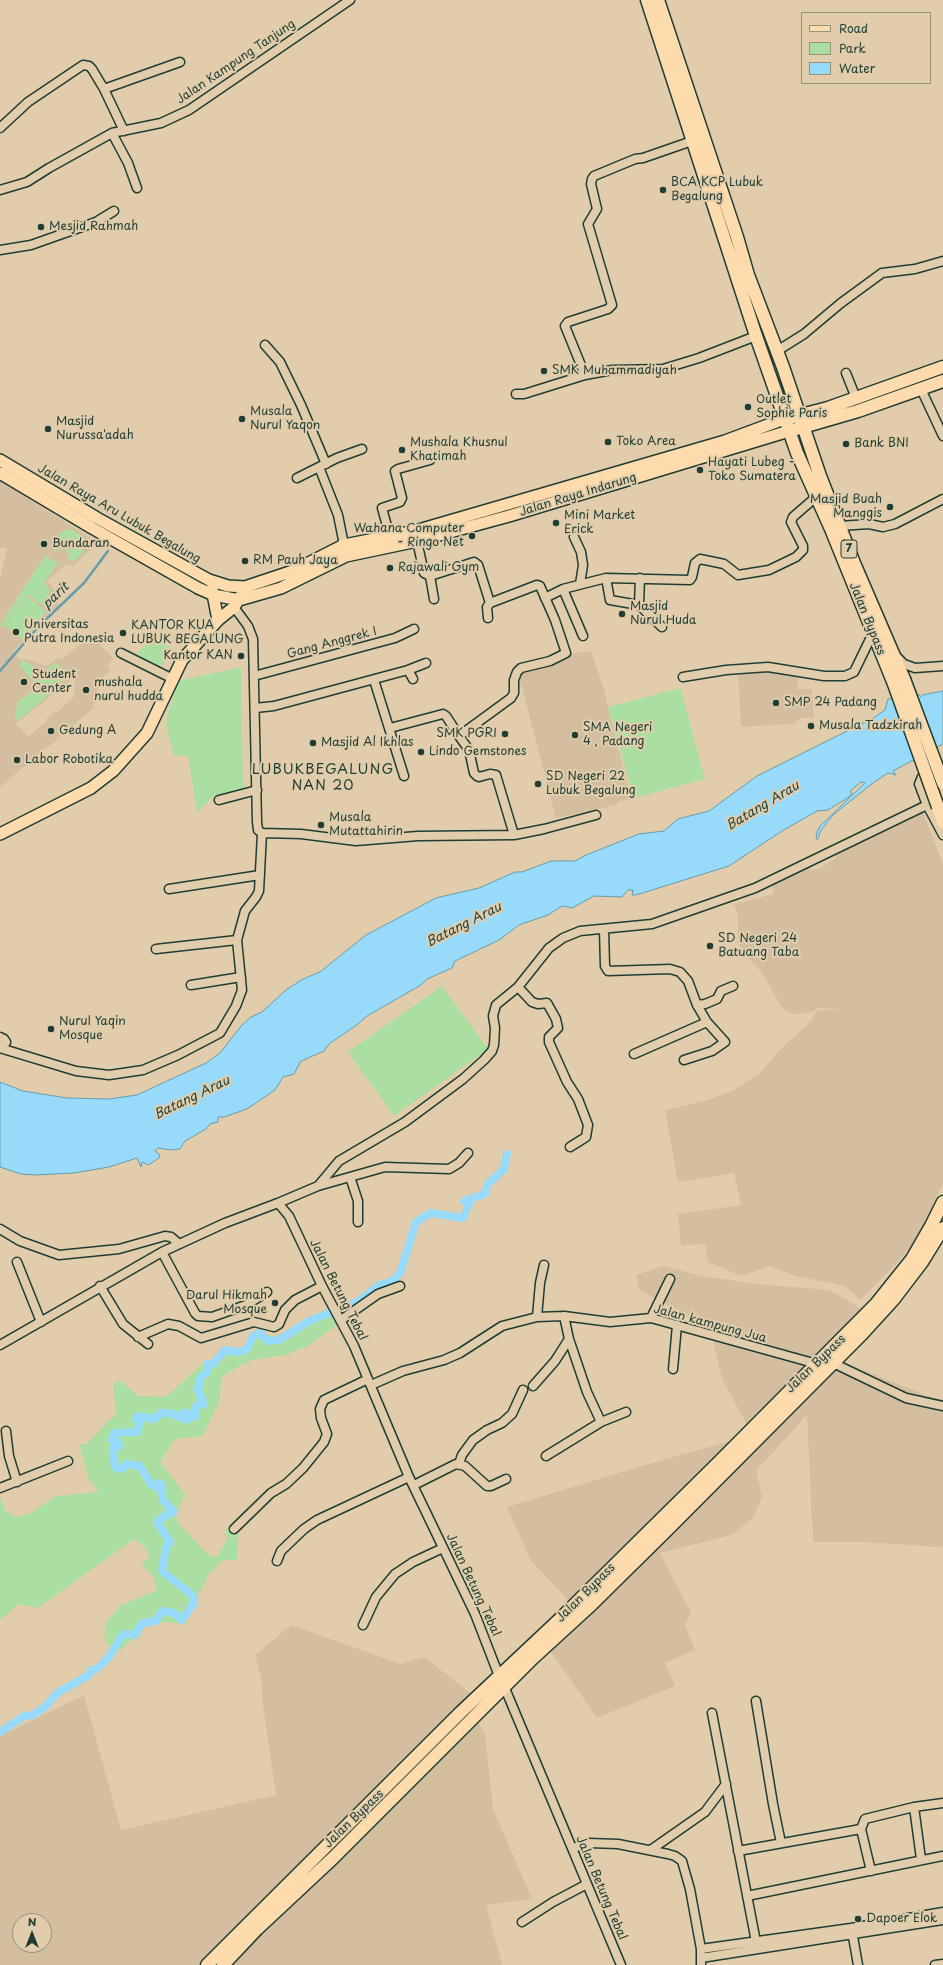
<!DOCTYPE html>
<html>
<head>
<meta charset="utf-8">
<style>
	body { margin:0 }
	#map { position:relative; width:943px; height:1965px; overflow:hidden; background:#e1cdab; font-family:"Playpen Sans",sans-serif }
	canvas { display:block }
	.legend { position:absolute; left:801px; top:12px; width:130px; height:72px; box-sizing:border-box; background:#e1cdab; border:1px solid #93937b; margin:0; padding:5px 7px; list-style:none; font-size:12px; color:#1f3d34 }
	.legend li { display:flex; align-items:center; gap:8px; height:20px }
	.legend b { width:20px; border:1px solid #93937b }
	.north { position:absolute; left:12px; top:1913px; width:40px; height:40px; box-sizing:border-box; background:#e1cdab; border:1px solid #93937b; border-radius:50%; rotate:0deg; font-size:11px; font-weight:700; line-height:16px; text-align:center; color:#1f3d34 }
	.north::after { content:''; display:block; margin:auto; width:14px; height:18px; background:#1f3d34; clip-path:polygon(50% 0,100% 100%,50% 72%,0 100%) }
</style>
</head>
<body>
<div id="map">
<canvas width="943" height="1965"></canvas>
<ul class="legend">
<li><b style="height:5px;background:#fedbac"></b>Road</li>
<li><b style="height:11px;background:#abdfa1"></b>Park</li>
<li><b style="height:11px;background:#98dafa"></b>Water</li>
</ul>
<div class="north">N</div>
</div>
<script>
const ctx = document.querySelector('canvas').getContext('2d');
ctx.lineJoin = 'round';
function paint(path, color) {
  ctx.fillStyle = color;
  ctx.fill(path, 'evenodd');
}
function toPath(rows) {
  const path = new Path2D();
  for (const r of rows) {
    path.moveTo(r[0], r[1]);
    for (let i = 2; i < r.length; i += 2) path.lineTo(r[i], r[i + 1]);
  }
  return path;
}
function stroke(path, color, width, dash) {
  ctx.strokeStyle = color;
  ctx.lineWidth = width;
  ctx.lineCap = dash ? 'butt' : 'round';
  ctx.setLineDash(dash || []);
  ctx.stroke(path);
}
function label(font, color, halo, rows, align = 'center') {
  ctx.font = font + ' "Playpen Sans",sans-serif';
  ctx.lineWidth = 4;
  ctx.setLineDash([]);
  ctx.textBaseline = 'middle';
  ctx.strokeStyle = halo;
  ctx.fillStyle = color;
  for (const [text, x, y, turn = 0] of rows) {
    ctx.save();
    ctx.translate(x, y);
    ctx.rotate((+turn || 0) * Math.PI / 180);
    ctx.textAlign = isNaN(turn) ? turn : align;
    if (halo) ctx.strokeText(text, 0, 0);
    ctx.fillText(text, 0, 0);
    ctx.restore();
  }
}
const built = toPath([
	[0,481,97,542,74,566,67,564,47,581,56,592,52,598,60,605,44,618,13,652,21,660,27,659,47,666,56,659,65,657,91,636,113,658,108,665,111,670,99,681,96,701,92,705,94,708,0,787,0,627,27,594,45,607,51,601,43,583,57,564,45,556,0,625,0,579,7,549,0,547],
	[62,532,74,561,67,558,70,556,64,546,54,552,54,541],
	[73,678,75,679,74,697,56,713,54,712,46,719,47,721,28,737,16,724],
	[32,691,15,721,17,703],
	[591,651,603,686,631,799,618,802,617,805,556,818,519,676,521,667,555,656],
	[772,670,797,672,798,689,812,689,814,718,800,718,795,724,741,727,738,671],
	[923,812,943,864,943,1183,920,1236,896,1264,860,1300,845,1286,796,1276,769,1266,741,1276,708,1262,705,1244,681,1246,678,1214,741,1205,734,1173,678,1182,665,1110,708,1100,732,1091,760,1073,779,1051,807,1025,818,1010,847,1009,818,1008,809,1013,793,1014,783,1009,762,973,742,951,738,942,738,915,734,904,774,894,771,883,807,867,811,870,819,869,836,858,834,853,898,820,904,822,908,821],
	[663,1266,702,1276,756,1284,830,1290,878,1319,843,1362,943,1402,943,1547,861,1542,813,1542,807,1415,756,1471,762,1496,754,1517,732,1535,660,1553,691,1613,685,1625,695,1650,665,1663,675,1686,597,1718,547,1646,574,1606,531,1561,507,1507,648,1464,753,1435,722,1379,710,1327,639,1290,636,1275],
	[291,1625,401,1664,424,1657,475,1697,479,1724,485,1734,493,1809,532,1899,486,1905,502,1965,0,1965,0,1736,84,1695,121,1830,276,1795,263,1705,261,1677,255,1655],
	[20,1921,44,1921,44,1945,20,1945]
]);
const green = toPath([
	[70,529,89,541,82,553,74,561,67,558,70,555,64,546,54,552,53,548,56,537,62,532],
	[45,556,58,563,44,583,51,591,48,595,51,601,45,607,27,594,1,628,0,625],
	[27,596,46,612,23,640,4,625],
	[154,637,176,652,157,669,137,653],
	[24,660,40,671,45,671,55,662,64,670,60,673,65,679,58,683,50,685,36,685,19,665],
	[241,667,243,788,212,797,197,813,188,755,174,756,166,723,169,711,178,681],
	[59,687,15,722,17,703,26,696,36,689],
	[680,688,705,779,634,798,608,707],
	[442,986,488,1049,394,1116,348,1052],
	[338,1305,344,1320,308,1346,285,1355,252,1360,228,1372,221,1378,220,1400,203,1436,175,1439,160,1462,185,1494,176,1516,178,1523,207,1554,217,1557,227,1539,226,1530,246,1509,253,1510,238,1532,237,1560,223,1560,208,1575,185,1624,162,1622,145,1627,121,1650,108,1646,104,1634,107,1621,120,1606,157,1590,154,1577,142,1565,149,1557,145,1547,134,1539,38,1608,19,1604,0,1620,0,1497,6,1511,16,1517,30,1514,55,1496,99,1492,89,1479,79,1445,87,1444,116,1413,113,1383,121,1381,138,1396,166,1397,200,1366,252,1343,254,1333,277,1336]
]);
const water = toPath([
	[943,691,943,744,893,771,896,775,888,773,873,783,834,814,821,830,818,839,816,839,817,832,820,826,865,783,861,782,850,791,852,793,849,797,828,810,817,811,782,831,729,866,636,895,632,895,633,890,628,890,622,897,594,896,572,908,562,906,548,915,519,925,499,940,455,961,452,968,427,979,421,985,367,1016,358,1024,329,1044,324,1051,301,1061,294,1074,283,1077,275,1090,247,1109,224,1117,218,1117,218,1122,210,1124,206,1129,185,1141,180,1149,170,1150,158,1148,155,1151,160,1155,159,1158,148,1165,142,1162,141,1167,137,1158,109,1167,74,1173,35,1175,21,1174,0,1167,0,1082,23,1091,67,1098,109,1099,137,1095,206,1063,220,1053,242,1025,251,1017,262,1012,286,990,303,979,320,972,366,935,436,898,479,888,515,872,522,872,551,861,575,861,586,855,639,834,664,831,678,819,709,811,757,776,875,717,885,710,888,699,915,697,918,694,921,697,922,695,943,691]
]);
const stream = toPath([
	[0,671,39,626,84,583,108,551]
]);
const canal = toPath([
	[0,1732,24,1716,33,1715,46,1706,57,1693,89,1675,91,1670,97,1669,109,1657,123,1634,135,1635,142,1623,156,1621,162,1611,174,1613,182,1620,194,1603,192,1595,162,1571,166,1548,170,1542,157,1522,169,1513,174,1512,163,1500,161,1484,158,1483,156,1487,151,1484,140,1466,126,1464,122,1469,115,1467,113,1448,119,1446,118,1442,112,1440,114,1433,137,1432,140,1421,136,1419,138,1416,154,1419,161,1413,170,1413,187,1420,183,1413,185,1412,195,1417,196,1406,204,1404,198,1390,200,1378,207,1372,207,1364,212,1365,225,1350,239,1352,247,1349,253,1336,260,1333,268,1341,279,1340,309,1321,359,1301,379,1285,393,1281,400,1273,416,1222,431,1213,463,1218,469,1204,464,1201,485,1194,487,1185,504,1169,507,1154]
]);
const minor = toPath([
	[104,89,180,62],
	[0,128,28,102,83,65,89,66,92,69,104,89,124,131],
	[112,133,128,163,137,188],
	[0,190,27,182,49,168,112,133,161,123,189,110,350,0],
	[0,250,31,245,96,222,114,211],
	[265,345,280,362,301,405,326,464],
	[777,351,804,334,841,303,882,273,915,269,943,261],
	[846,373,856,398],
	[585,375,565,326,568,322,608,309,612,305,588,224,597,209,591,184,592,179,594,176,635,159,643,158,692,141],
	[921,389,943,436],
	[516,394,524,394,585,375,612,370,663,369,699,358,756,336],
	[319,467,338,515,344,545],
	[297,478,337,458,362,449],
	[839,526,869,524,883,527,895,524,943,499],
	[416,536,424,573,430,576],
	[390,537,382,508,400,502,402,498,395,471,398,469,430,460],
	[574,537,581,552,583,565,580,584],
	[606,578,610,600,639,605,662,627],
	[563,589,583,636],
	[545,598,563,589,606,578,690,580,692,577,695,563,700,559,724,564,738,575,769,570,796,557,803,550,803,546,791,522,793,517,816,497],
	[434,599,430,576,474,562,478,565,490,603],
	[639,605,640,578],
	[234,607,248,626,253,639,257,822,258,830,262,833,301,834,356,841,418,836,514,835,544,829,596,815],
	[121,653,173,679],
	[897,657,904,664,915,668,943,666],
	[408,670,426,663],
	[254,676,395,638,414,629],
	[683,677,726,670,768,667,824,676,845,676,854,672,872,635],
	[374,680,404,776],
	[255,708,274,706,408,670,413,679],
	[390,728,443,714,446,716,459,736,511,698,514,693,514,680,517,672,521,668,550,661,566,653,555,620,540,586,537,585,490,603,487,607,488,618],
	[459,736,469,750,474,773,477,776,479,777,490,774,496,775,514,835],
	[219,800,257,790],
	[927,805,919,784,922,777,929,773],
	[169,889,260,875],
	[604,929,605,966,608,971,670,969,680,972,688,981,697,1005,707,1022,634,1054],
	[156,949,237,940],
	[191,985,241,977],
	[518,987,532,1002,538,1004,547,1003,556,1019,558,1028,549,1037,549,1042,567,1082,578,1099,588,1125,586,1137,570,1147],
	[697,1005,705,1004,717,999,721,991,733,986],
	[0,1037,4,1039,6,1042,4,1046,0,1046],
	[0,1048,76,1071,109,1075,143,1070,178,1055,220,1033,236,1006,242,990,237,940,245,911,256,897,259,891,262,833],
	[684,1060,712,1051,725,1042,707,1022],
	[350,1177,358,1201,358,1222],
	[318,1186,339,1161,405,1122,463,1079,484,1060,492,1051,494,1045,495,1028,493,1016,496,1005,518,987,549,948,563,938,580,931,652,924,755,888,927,805,943,835],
	[278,1203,318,1186,385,1167,449,1169,459,1163,468,1153],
	[0,1229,20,1241,59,1255,119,1249,165,1236,171,1237,179,1244],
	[162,1252,195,1313,198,1316,212,1317,246,1305,267,1292],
	[17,1262,41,1322],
	[100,1286,123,1324,148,1344],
	[564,1316,569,1339],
	[537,1317,540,1283,544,1265],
	[651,1318,670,1279],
	[341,1320,378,1294,400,1286],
	[138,1337,168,1324,179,1326,201,1338,254,1322,274,1327,279,1324,285,1310,295,1300,322,1286],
	[0,1345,162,1252,225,1223,278,1203,289,1216,322,1286,354,1346,409,1477,475,1614,499,1676],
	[833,1363,906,1398,943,1406],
	[673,1369,677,1325],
	[371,1385,403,1371,444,1360,460,1353,502,1326,537,1317,564,1316,610,1322,651,1318,817,1364],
	[533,1386,555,1361,569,1339,587,1392,601,1422],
	[6,1431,9,1456,17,1482],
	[546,1456,601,1422,626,1412],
	[459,1464,462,1455,473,1440,487,1430,502,1423,512,1414,523,1390],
	[414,1485,456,1464,465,1466,487,1486,491,1486,506,1479],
	[0,1488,68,1461],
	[234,1529,271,1493,286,1484,303,1468,324,1442,327,1434,321,1418,320,1409,324,1400,368,1379],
	[277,1561,281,1551,304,1529,317,1520,409,1477],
	[363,1625,376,1597,395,1574,413,1562,443,1548],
	[504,1686,621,1965],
	[756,1701,773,1804,781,1843],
	[712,1713,756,1942],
	[914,1807,921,1859],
	[573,1848,589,1843,618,1844,668,1854,675,1856,682,1861,690,1889,701,1949,701,1965],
	[652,1849,705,1812,726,1784],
	[738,1851,861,1829],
	[871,1871,861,1829,865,1819,914,1807,943,1803],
	[747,1896,943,1856],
	[522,1922,553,1902,587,1884],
	[852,1931,858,1965],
	[701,1949,851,1928,943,1912],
	[701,1958,943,1920],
	[935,1965,943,1964]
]);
const major = toPath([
	[0,460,97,518,209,580,228,586,245,587,293,571,344,545,415,531,725,441,784,419],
	[0,473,92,528,198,588,214,595,239,600,281,588,346,556,417,541,509,516,789,431],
	[212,589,218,620],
	[0,834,91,788,113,771,147,733,182,660,218,620,234,607,242,594]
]);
const highway = toPath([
	[647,0,756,336,797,453,831,529,894,684],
	[658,0,737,237,748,275,783,367,820,476,854,563,904,679],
	[793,417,828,408,943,367],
	[796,429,858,411,943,381],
	[938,807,943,822],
	[207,1965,460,1713,562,1617,720,1461,876,1304,912,1259,931,1226,943,1202],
	[223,1965,257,1929,333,1858,533,1658,592,1604,667,1530,862,1334,893,1300,922,1262,943,1228]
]);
const highwayBridge = toPath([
	[904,679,943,783],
	[894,684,938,807]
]);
const markers = [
	[663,190,4,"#1f3d34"],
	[41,227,4,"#1f3d34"],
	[544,371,4,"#1f3d34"],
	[748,407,4,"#1f3d34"],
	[242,419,4,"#1f3d34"],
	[48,429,4,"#1f3d34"],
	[608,442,4,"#1f3d34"],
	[846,444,4,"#1f3d34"],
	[402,450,4,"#1f3d34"],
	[700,470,4,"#1f3d34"],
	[890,507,4,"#1f3d34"],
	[556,523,4,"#1f3d34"],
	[472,536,4,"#1f3d34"],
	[44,544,4,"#1f3d34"],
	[245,561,4,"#1f3d34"],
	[390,568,4,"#1f3d34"],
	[622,614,4,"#1f3d34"],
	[16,632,4,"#1f3d34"],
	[123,633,4,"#1f3d34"],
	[241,656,4,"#1f3d34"],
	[24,682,4,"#1f3d34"],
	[86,690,4,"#1f3d34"],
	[776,703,4,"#1f3d34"],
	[811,726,4,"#1f3d34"],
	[51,731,4,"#1f3d34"],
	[505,734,4,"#1f3d34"],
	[575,735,4,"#1f3d34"],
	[313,743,4,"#1f3d34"],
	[421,752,4,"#1f3d34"],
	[17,760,4,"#1f3d34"],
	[538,784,4,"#1f3d34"],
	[321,825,4,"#1f3d34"],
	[710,946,4,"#1f3d34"],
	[51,1029,4,"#1f3d34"],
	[275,1303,4,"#1f3d34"],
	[858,1919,4,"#1f3d34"]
];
const shields = [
	[849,549,16]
];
const shieldNames = [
	["7",849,549]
];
const streetNames = [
	["Jalan Kampung Tanjung",236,62,-34],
	["Jalan Raya Indarung",578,495,-17],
	["Jalan Raya Aru Lubuk Begalung",119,514,30],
	["Jalan Bypass",867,619,68],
	["Gang Anggrek I",332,643,-15],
	["Jalan Betung Tebal",338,1290,63],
	["Jalan kampung Jua",710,1324,15],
	["Jalan Bypass",816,1364,-44],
	["Jalan Betung Tebal",473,1585,65],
	["Jalan Bypass",586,1593,-45],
	["Jalan Bypass",354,1819,-44],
	["Jalan Betung Tebal",601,1888,67]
];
const poiNames = [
	["BCA KCP Lubuk",671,183],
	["Begalung",671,197],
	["Mesjid Rahmah",49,227],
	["SMK Muhammadiyah",552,371],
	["Outlet",756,400],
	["Sophie Paris",756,414],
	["Musala",250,412],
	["Nurul Yaqon",250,426],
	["Masjid",56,422],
	["Nurussa'adah",56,436],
	["Toko Area",616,442],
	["Mushala Khusnul",410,443],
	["Khatimah",410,457],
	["Bank BNI",854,444],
	["Hayati Lubeg -",708,463],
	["Toko Sumatera",708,477],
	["Masjid Buah",882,500,"right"],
	["Manggis",882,514,"right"],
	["Mini Market",564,516],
	["Erick",564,530],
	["Wahana Computer",464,529,"right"],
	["- Ringo Net",464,543,"right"],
	["Bundaran",52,544],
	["RM Pauh Jaya",253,561],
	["Rajawali Gym",398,568],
	["Masjid",630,607],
	["Nurul Huda",630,621],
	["Universitas",24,625],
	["Putra Indonesia",24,639],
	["KANTOR KUA",131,626],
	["LUBUK BEGALUNG",131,640],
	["Kantor KAN",233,656,"right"],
	["Student",32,675],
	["Center",32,689],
	["mushala",94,683],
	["nurul hudda",94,697],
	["SMP 24 Padang",784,703],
	["Musala Tadzkirah",819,726],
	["SMA Negeri",583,728],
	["4 , Padang",583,742],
	["Gedung A",59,731],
	["SMK PGRI",497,734,"right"],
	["Masjid Al Ikhlas",321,743],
	["Lindo Gemstones",429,752],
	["Labor Robotika",25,760],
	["SD Negeri 22",546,777],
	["Lubuk Begalung",546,791],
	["Musala",329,818],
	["Mutattahirin",329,832],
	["SD Negeri 24",718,939],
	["Batuang Taba",718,953],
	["Nurul Yaqin",59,1022],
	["Mosque",59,1036],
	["Darul Hikmah",267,1296,"right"],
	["Mosque",267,1310,"right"],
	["Dapoer Elok",866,1919]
];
const waterNames = [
	["parit",56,596,-44],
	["Batang Arau",763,806,-31],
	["Batang Arau",464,925,-27],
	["Batang Arau",192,1098,-26]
];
const quarterNames = [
	["LUBUKBEGALUNG",323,770],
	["NAN 20",323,786]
];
paint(built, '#d4bea0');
paint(green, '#abdfa1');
paint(water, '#98dafa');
stroke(water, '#689bab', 1);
stroke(stream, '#689bab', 2.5);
stroke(canal, '#98dafa', 8);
stroke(minor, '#1f3d34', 11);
stroke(major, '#1f3d34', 14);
stroke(highway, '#1f3d34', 15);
stroke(minor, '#e1cdab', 8);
stroke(major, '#fedbac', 11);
stroke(highway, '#fedbac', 12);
stroke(highwayBridge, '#1f3d34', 15, []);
stroke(highwayBridge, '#fedbac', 12);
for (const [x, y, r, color] of markers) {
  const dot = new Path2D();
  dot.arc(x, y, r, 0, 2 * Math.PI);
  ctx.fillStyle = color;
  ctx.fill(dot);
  stroke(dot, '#e1cdab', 1.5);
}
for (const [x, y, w] of shields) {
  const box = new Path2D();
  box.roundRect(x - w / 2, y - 9, w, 18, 3);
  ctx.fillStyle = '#e1cdab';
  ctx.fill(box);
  stroke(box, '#1f3d34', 1);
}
label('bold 11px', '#1f3d34', null, shieldNames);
label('12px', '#1f3d34', '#e1cdab', streetNames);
label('12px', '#1f3d34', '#e1cdab', poiNames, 'left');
label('italic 13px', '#25453e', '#e1cdab', waterNames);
ctx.letterSpacing = '1px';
label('14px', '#1f3d34', '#e1cdab', quarterNames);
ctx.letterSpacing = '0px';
</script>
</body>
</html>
